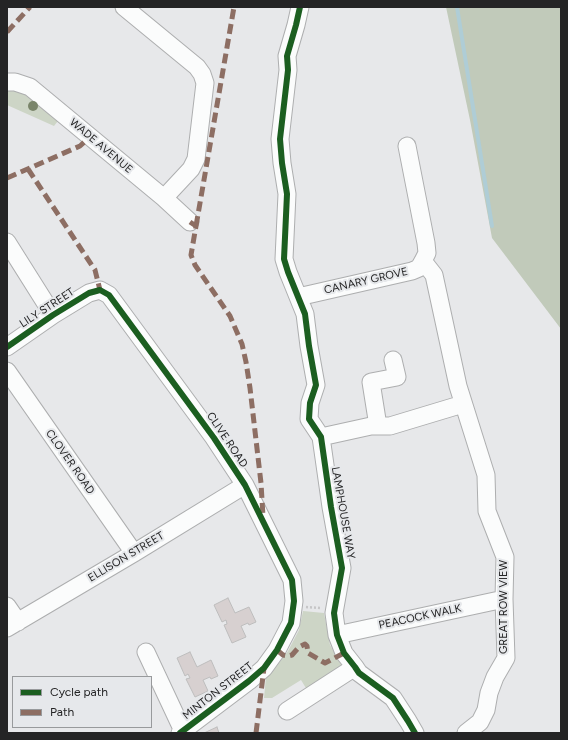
<!DOCTYPE html>
<html>
<head>
<meta charset="utf-8">
<style>
	body { margin:0 }
	#map { position:relative; width:568px; height:740px; overflow:hidden; background:#e7e8ea; font-family:Figtree,sans-serif }
	canvas { display:block }
	.frame { position:absolute; inset:0; border:8px solid #242425; pointer-events:none }
	.legend { position:absolute; left:12px; top:676px; width:140px; height:52px; box-sizing:border-box; background:#e6e8eb; border:1px solid #989a9c; margin:0; padding:5px 7px; list-style:none; font-size:12px; color:#242425 }
	.legend li { display:flex; align-items:center; gap:8px; height:20px }
	.legend b { width:20px; border:1px solid #989a9c }
</style>
</head>
<body>
<div id="map">
<canvas width="568" height="740"></canvas>
<div class="frame"></div>
<ul class="legend">
<li><b style="height:5px;background:#1b5e20"></b>Cycle path</li>
<li><b style="height:5px;background:#8d6e63"></b>Path</li>
</ul>
</div>
<script>
const ctx = document.querySelector('canvas').getContext('2d');
ctx.lineJoin = 'round';
function paint(path, color) {
  ctx.fillStyle = color;
  ctx.fill(path, 'evenodd');
}
function toPath(rows) {
  const path = new Path2D();
  for (const r of rows) {
    path.moveTo(r[0], r[1]);
    for (let i = 2; i < r.length; i += 2) path.lineTo(r[i], r[i + 1]);
  }
  return path;
}
function stroke(path, color, width, dash) {
  ctx.strokeStyle = color;
  ctx.lineWidth = width;
  ctx.lineCap = dash ? 'butt' : 'round';
  ctx.setLineDash(dash || []);
  ctx.stroke(path);
}
function label(font, color, halo, rows, align = 'center') {
  ctx.font = font + ' Figtree,sans-serif';
  ctx.lineWidth = 4;
  ctx.setLineDash([]);
  ctx.textBaseline = 'middle';
  ctx.strokeStyle = halo;
  ctx.fillStyle = color;
  for (const [text, x, y, turn = 0] of rows) {
    ctx.save();
    ctx.translate(x, y);
    ctx.rotate((+turn || 0) * Math.PI / 180);
    ctx.textAlign = isNaN(turn) ? turn : align;
    if (halo) ctx.strokeText(text, 0, 0);
    ctx.fillText(text, 0, 0);
    ctx.restore();
  }
}
const green = toPath([
	[7,87,22,90,61,117,54,126,7,105],
	[303,611,324,613,330,645,344,670,309,693,301,680,272,698,264,698,266,677,276,667,288,651,299,630]
]);
const forest = toPath([
	[446,7,561,7,561,329,492,238,470,120]
]);
const stream = toPath([
	[457,7,492,226]
]);
const building = toPath([
	[228,598,235,613,249,607,256,622,249,625,248,623,241,626,246,637,232,643,224,625,227,624,226,620,222,622,214,605,228,598],
	[190,652,197,667,211,660,218,676,211,679,210,677,203,680,208,691,195,697,186,679,190,678,188,674,185,676,177,658,190,652],
	[217,727,219,733,204,733,217,727]
]);
const path = toPath([
	[306,607,321,608]
]);
const minor = toPath([
	[124,7,197,67,202,74,205,83,196,159,191,169,164,198],
	[300,7,296,25,287,56,288,70,280,139,282,163,287,194,284,259,288,272,305,314,309,346,316,385,310,403,309,419,321,437,331,507,342,568,334,613,337,635,344,653,355,667,359,673,393,698,408,721,415,733],
	[7,82,15,82,30,87,164,198,190,222],
	[7,242,53,315],
	[423,261,434,275,458,386,486,475,487,511,505,557,504,599,506,658,495,677,489,693,486,710,480,722,466,733],
	[298,297,412,271,419,268,423,261,427,253,426,243,407,146],
	[7,347,53,315,89,293,100,290,109,295,214,438,245,485,292,580,294,601,291,623,277,650,264,668,249,681,180,733],
	[7,371,134,553],
	[378,426,371,382,397,377,393,360],
	[321,437,371,426,390,426,463,404],
	[7,606,18,622],
	[7,628,134,553,245,485],
	[337,635,504,599],
	[146,652,183,731],
	[287,711,355,667]
]);
const quiet = toPath([
	[7,32,30,7],
	[28,169,95,270,100,290],
	[7,178,80,146,90,137],
	[190,222,196,226,191,255,195,265,230,316,242,344,246,362,250,388,261,483,263,516],
	[196,226,234,7],
	[277,650,283,655,288,656,292,655,299,647,305,644,307,646,308,653,325,663,344,653],
	[256,733,264,668]
]);
const cycleway = toPath([
	[300,7,296,25,287,56,288,70,280,139,282,163,287,194,284,259,288,272,305,314,309,346,316,385,310,403,309,419,321,437,331,507,342,568,334,613,337,635,344,653,355,667,359,673,393,698,408,721,415,733],
	[7,347,53,315,89,293,100,290,109,295,214,438,245,485,292,580,294,601,291,623,277,650,264,668,249,681,180,733]
]);
const trees = [
	[33,106]
];
const streetNames = [
	["WADE AVENUE",101,146,40],
	["CANARY GROVE",366,281,-13],
	["LILY STREET",47,308,-33],
	["CLIVE ROAD",227,440,56],
	["CLOVER ROAD",70,462,55],
	["LAMPHOUSE WAY",343,513,80],
	["ELLISON STREET",126,557,-31],
	["GREAT ROW VIEW",504,607,-90],
	["PEACOCK WALK",420,617,-12],
	["MINTON STREET",218,691,-38]
];
paint(green, '#cdd5c6');
paint(forest, '#c1caba');
stroke(stream, '#afcdd6', 4);
paint(building, '#d7d0d0');
stroke(building, '#bdbdbd', 1);
stroke(minor, '#adaeaf', 19);
stroke(path, '#c6c6c7', 2.5, [2, 2]);
stroke(minor, '#fbfcfc', 17);
stroke(quiet, '#8d6e63', 5, [10, 5]);
stroke(cycleway, '#1b5e20', 6);
ctx.fillStyle = '#7a856a';
for (const [x, y] of trees) {
  ctx.beginPath();
  ctx.arc(x, y, 5, 0, 2 * Math.PI);
  ctx.fill();
}
label('11px', '#242425', '#e6e8eb', streetNames);
</script>
</body>
</html>
